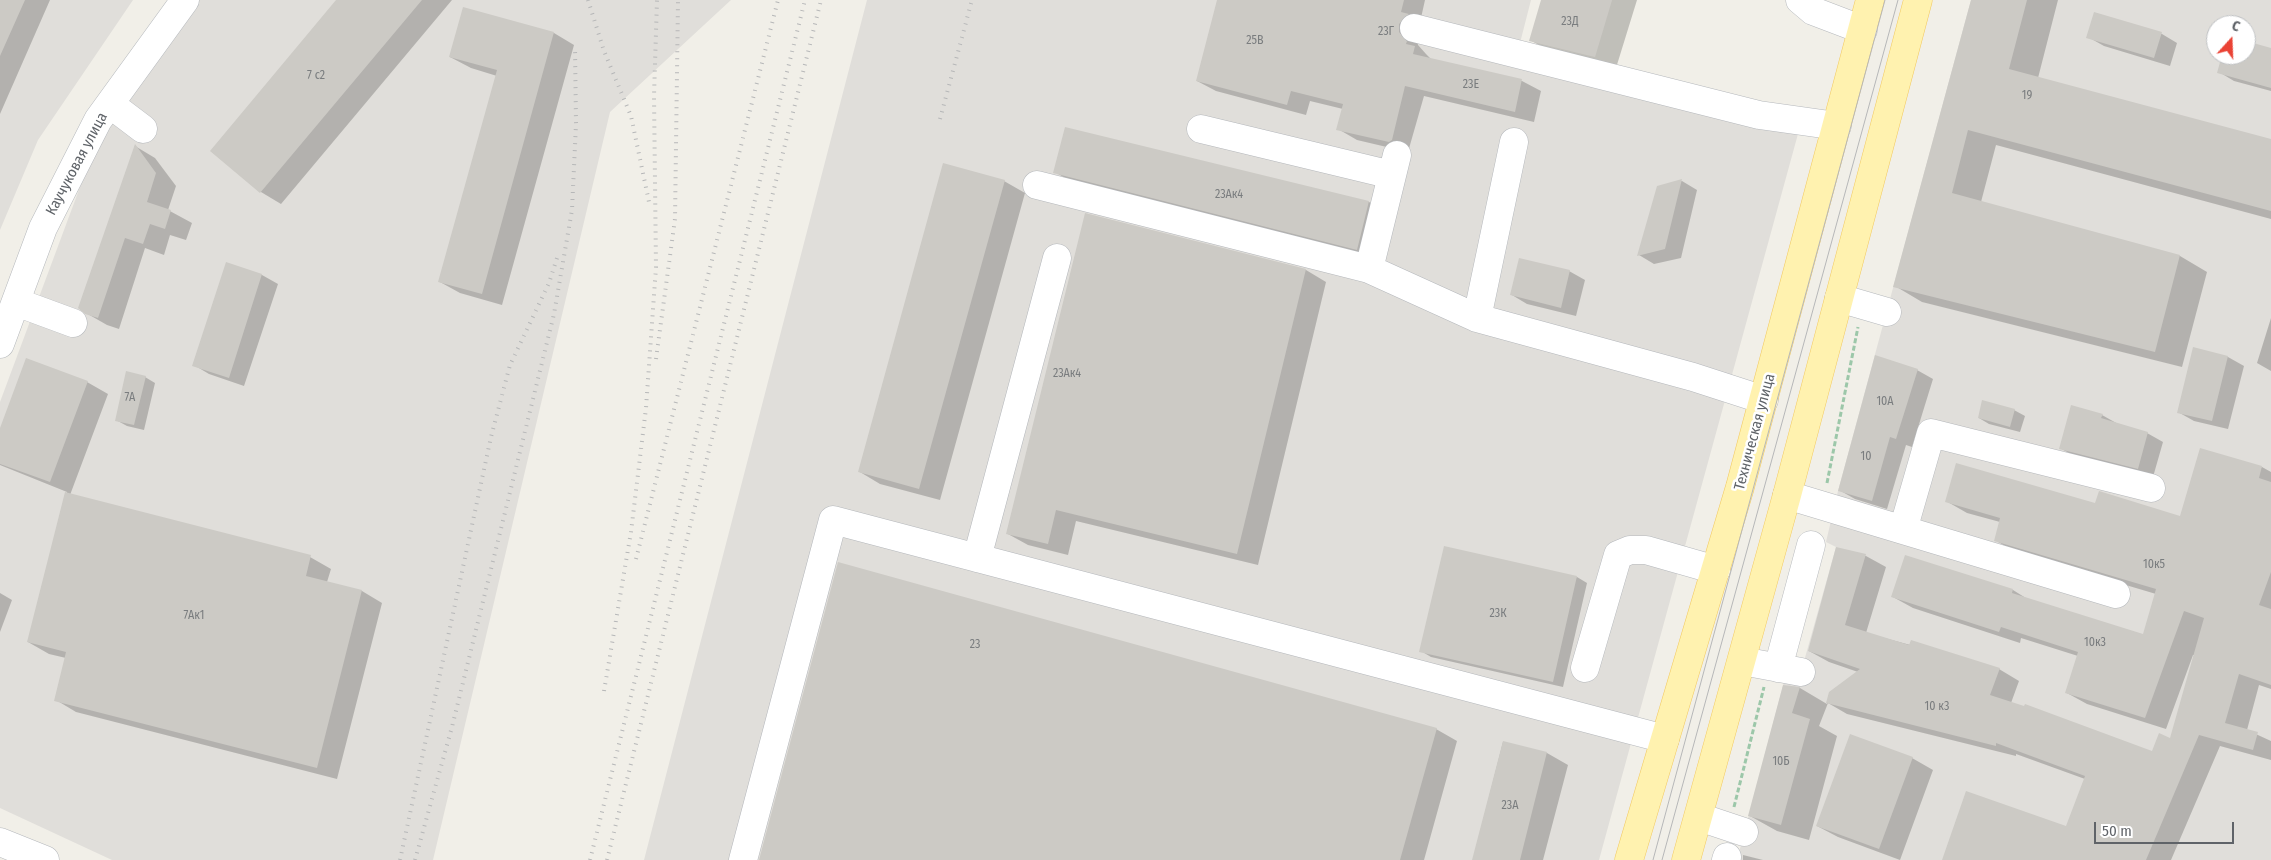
<!DOCTYPE html>
<html>
<head>
<meta charset="utf-8">
<style>
	body { margin:0 }
	#map { position:relative; width:2271px; height:860px; overflow:hidden; background:#f1efe8; font-family:"Fira Sans Condensed",sans-serif }
	canvas { display:block }
	.north { position:absolute; left:2206px; top:15px; width:50px; height:50px; box-sizing:border-box; background:#fff; border:1px solid #bfc1c3; border-radius:50%; rotate:20deg; font-size:14px; font-weight:700; line-height:20px; text-align:center; color:#5f6368 }
	.north::after { content:''; display:block; margin:auto; width:18px; height:22px; background:#ea4335; clip-path:polygon(50% 0,100% 100%,50% 72%,0 100%) }
	.scale { position:absolute; left:2094px; top:822px; width:140px; height:22px; box-sizing:border-box; border:2px solid #5f6368; border-top:0; padding-left:6px; font-size:15px; line-height:18px; white-space:nowrap; color:#5f6368; -webkit-text-stroke:4px #fff; paint-order:stroke }
</style>
</head>
<body>
<div id="map">
<canvas width="2271" height="860"></canvas>
<div class="north">С</div>
<div class="scale">50 m</div>
</div>
<script>
const ctx = document.querySelector('canvas').getContext('2d');
ctx.lineJoin = 'round';
function paint(path, color) {
  ctx.fillStyle = color;
  ctx.fill(path, 'evenodd');
}
function toPath(rows) {
  const path = new Path2D();
  for (const r of rows) {
    path.moveTo(r[0], r[1]);
    for (let i = 2; i < r.length; i += 2) path.lineTo(r[i], r[i + 1]);
  }
  return path;
}
function stroke(path, color, width, dash) {
  ctx.strokeStyle = color;
  ctx.lineWidth = width;
  ctx.lineCap = dash ? 'butt' : 'round';
  ctx.setLineDash(dash || []);
  ctx.stroke(path);
}
function label(font, color, halo, rows, align = 'center') {
  ctx.font = font + ' "Fira Sans Condensed",sans-serif';
  ctx.lineWidth = 5;
  ctx.setLineDash([]);
  ctx.textBaseline = 'middle';
  ctx.strokeStyle = halo;
  ctx.fillStyle = color;
  for (const [text, x, y, turn = 0] of rows) {
    ctx.save();
    ctx.translate(x, y);
    ctx.rotate((+turn || 0) * Math.PI / 180);
    ctx.textAlign = isNaN(turn) ? turn : align;
    if (halo) ctx.strokeText(text, 0, 0);
    ctx.fillText(text, 0, 0);
    ctx.restore();
  }
}
const industrial = toPath([
	[0,0,133,0,38,140,0,230],
	[197,0,731,0,610,112,433,860,112,860,0,808,0,402,99,136],
	[867,0,1531,0,1520,43,1804,112,1599,860,644,860],
	[1971,0,2271,0,2271,860,1737,860,1785,678,1801,672,1836,547,1826,542,1838,491],
	[2216,25,2246,25,2246,55,2216,55]
]);
const shadow = toPath([
	[0,0,50,0,0,114],
	[338,0,452,0,281,204,261,192,211,151],
	[1218,0,1425,0,1417,36,1418,45,1426,54,1432,60,1522,81,1541,91,1534,122,1424,96,1408,152,1357,140,1338,129,1343,109,1310,101,1306,115,1216,91,1197,81],
	[1543,0,1637,0,1616,68,1551,52,1530,40],
	[1973,0,2058,0,2038,78,2271,141,2271,219,1996,145,1981,202,2180,256,2207,272,2182,367,1922,302,1895,286],
	[2095,13,2162,34,2177,43,2170,66,2104,46,2088,37],
	[554,33,574,45,502,305,460,293,440,282,497,76,471,68,450,57],
	[2246,42,2271,49,2271,91,2234,81,2219,72,2223,55,2246,55],
	[135,146,155,158,176,186,168,210,192,223,186,240,170,235,164,255,145,248,119,329,107,325,86,313],
	[1055,172,1369,202,1389,214,1378,261,1075,184],
	[1004,181,1025,193,940,500,880,484,860,472],
	[1682,181,1697,190,1681,258,1654,264,1639,255,1658,187],
	[1086,215,1306,270,1326,282,1258,565,1076,521,1068,555,1028,545,1008,534],
	[227,264,262,275,278,284,244,386,209,374,194,365],
	[1569,271,1585,280,1576,316,1527,304,1512,295],
	[2271,318,2271,371,2257,363],
	[2194,349,2228,357,2244,366,2228,429,2194,421,2178,412],
	[1917,370,1933,379,1912,447,1906,445,1887,509,1855,499,1839,490],
	[145,377,155,383,144,430,127,426,116,420],
	[87,382,108,394,70,495,310,557,331,569,327,582,362,591,382,603,337,779,76,712,56,700,66,658,49,654,28,642,67,492,0,465,0,432],
	[2014,410,2025,416,2020,432,1989,424,1979,418],
	[2102,415,2118,424,2147,433,2163,442,2153,477,2076,457,2060,448],
	[2262,467,2271,472,2271,689,2259,685,2247,730,2271,741,2271,760,2220,746,2171,860,1944,860,2067,828,2085,779,2016,754,2016,756,1847,714,1828,703,1819,726,1837,736,1809,840,1777,831,1750,816,1784,686,1800,688,1827,704,1830,693,1858,672,1829,662,1809,651,1837,548,1866,556,1886,567,1866,633,1999,669,2019,681,2011,703,2152,752,2171,739,2195,655,2193,655,2166,729,2087,704,2067,693,2078,656,2021,638,2020,643,1913,608,1893,597,2013,590,2029,600,2144,635,2156,594,2015,552,1995,540,2000,522,1967,513,1946,501,2096,505,2181,518],
	[1577,577,1587,583,1563,687,1431,657,1421,651],
	[0,593,12,600,0,632],
	[1436,729,1457,741,1424,860,760,860],
	[1503,742,1547,753,1568,765,1543,860,1473,860],
	[1912,758,1933,770,1900,860,1838,837,1817,826],
	[1743,855,1763,860,1743,860]
]);
const building = toPath([
	[0,0,25,0,0,56],
	[336,0,422,0,260,193,210,151],
	[1217,0,1404,0,1401,12,1409,14,1399,24,1399,32,1407,41,1406,44,1415,46,1413,54,1522,79,1515,112,1405,86,1392,140,1389,142,1336,130,1343,104,1291,91,1287,105,1196,81],
	[1541,0,1612,0,1595,57,1529,41],
	[1971,0,2027,0,2009,69,2271,139,2271,211,1968,130,1952,193,2180,255,2155,352,1893,287],
	[463,7,554,32,482,294,438,282,497,70,449,57],
	[2094,12,2162,32,2154,58,2086,38],
	[2246,41,2271,48,2271,88,2217,73,2222,55,2246,55],
	[1065,127,1369,201,1357,250,1053,173],
	[135,144,156,173,147,202,171,210,165,229,150,224,143,244,125,238,98,318,85,314,78,308],
	[943,163,1005,180,919,489,858,472],
	[1682,179,1665,249,1637,256,1657,186],
	[1085,213,1306,269,1237,554,1056,510,1048,544,1006,534],
	[1519,258,1570,270,1561,308,1510,295],
	[226,262,262,274,229,378,192,366],
	[2193,347,2228,356,2212,421,2177,413],
	[1875,355,1918,369,1896,439,1890,437,1872,501,1838,491],
	[26,358,88,381,50,482,0,464,0,428],
	[126,371,146,376,134,425,115,421],
	[1982,400,2015,409,2010,427,1978,418],
	[2071,405,2103,414,2101,418,2148,432,2138,469,2059,449],
	[2200,448,2262,466,2259,478,2271,482,2271,572,2259,605,2271,609,2271,685,2239,674,2225,723,2258,732,2253,750,2199,735,2146,860,1942,860,1966,791,2066,826,2085,776,1996,743,1996,746,1826,703,1829,692,1860,669,1808,651,1836,547,1866,554,1845,625,1909,645,1911,640,2000,668,1990,695,2024,706,2025,704,2152,751,2159,733,2170,738,2204,618,2184,611,2145,718,2065,693,2078,652,2001,627,1999,632,1891,597,1905,555,2013,589,2012,593,2143,634,2156,589,1994,541,2000,518,1945,502,1956,463,2095,503,2099,491,2180,516],
	[65,492,311,555,306,576,362,590,317,768,54,701,66,652,27,642],
	[1444,546,1577,576,1553,682,1419,652],
	[838,562,1437,728,1400,860,759,860],
	[1783,685,1800,687,1792,713,1810,719,1781,825,1748,816],
	[1850,734,1913,757,1879,849,1816,826],
	[1503,741,1547,752,1520,860,1472,860]
]);
const path = toPath([
	[1827,483,1858,327],
	[1734,807,1764,687]
]);
const minor = toPath([
	[1800,0,1813,11,1863,30],
	[1414,28,1759,115,1837,126],
	[110,104,143,129],
	[1201,129,1392,175],
	[1037,185,1369,269,1477,318,1693,377,1764,400],
	[1369,269,1397,155],
	[1839,298,1887,312],
	[16,302,73,323],
	[1477,318,1514,142],
	[0,344,43,228,98,120,185,0],
	[1787,495,2116,594],
	[1903,530,1931,433,2151,488],
	[977,558,1057,258],
	[1742,661,1801,672],
	[1585,668,1618,555,1630,550,1646,550,1716,570],
	[1778,668,1811,545],
	[1699,817,1744,832],
	[0,842,45,860],
	[743,860,833,520,1665,739],
	[1726,860,1727,857]
]);
const major = toPath([
	[1629,860,1740,487,1870,0],
	[1686,860,1787,495,1918,0]
]);
const tram = toPath([
	[1653,860,1885,0],
	[1662,860,1898,0]
]);
const rail = toPath([
	[588,0,604,51,631,116,649,202],
	[940,119,972,0],
	[656,359,675,219,678,0],
	[636,559,778,0],
	[604,691,631,532,646,408,656,267,654,96,657,0],
	[400,860,491,437,510,365,549,283,558,255],
	[415,860,452,727,554,314,572,210,576,124,575,48],
	[590,860,805,0],
	[607,860,821,0]
]);
const numberNames = [
	["23Д",1570,22],
	["23Г",1386,32],
	["25В",1255,41],
	["7 с2",316,76],
	["23Е",1471,85],
	["19",2027,96],
	["23Ак4",1229,195],
	["23Ак4",1067,374],
	["7А",130,398],
	["10А",1885,402],
	["10",1866,457],
	["10к5",2154,565],
	["23К",1498,614],
	["7Ак1",194,616],
	["10к3",2095,643],
	["23",975,645],
	["10 к3",1937,707],
	["10Б",1781,762],
	["23А",1510,806]
];
const streetNames = [
	["Каучуковая улица",77,164,-62],
	["Техническая улица",1755,432,-75]
];
paint(industrial, '#e0deda');
paint(shadow, '#0003');
paint(building, '#cccac5');
stroke(minor, '#b5b8bc', 29);
stroke(major, '#f2c960', 29);
stroke(path, '#9cc7a9', 3, [5, 2.5]);
stroke(minor, '#fff', 28);
stroke(major, '#fff2af', 28);
stroke(tram, '#b6b7b8', 1);
stroke(rail, '#b6b7b8', 4, [1, 6]);
label('12px', '#7a7d7f', null, numberNames);
label('15px', '#5f6368', '#fff', streetNames);
</script>
</body>
</html>
